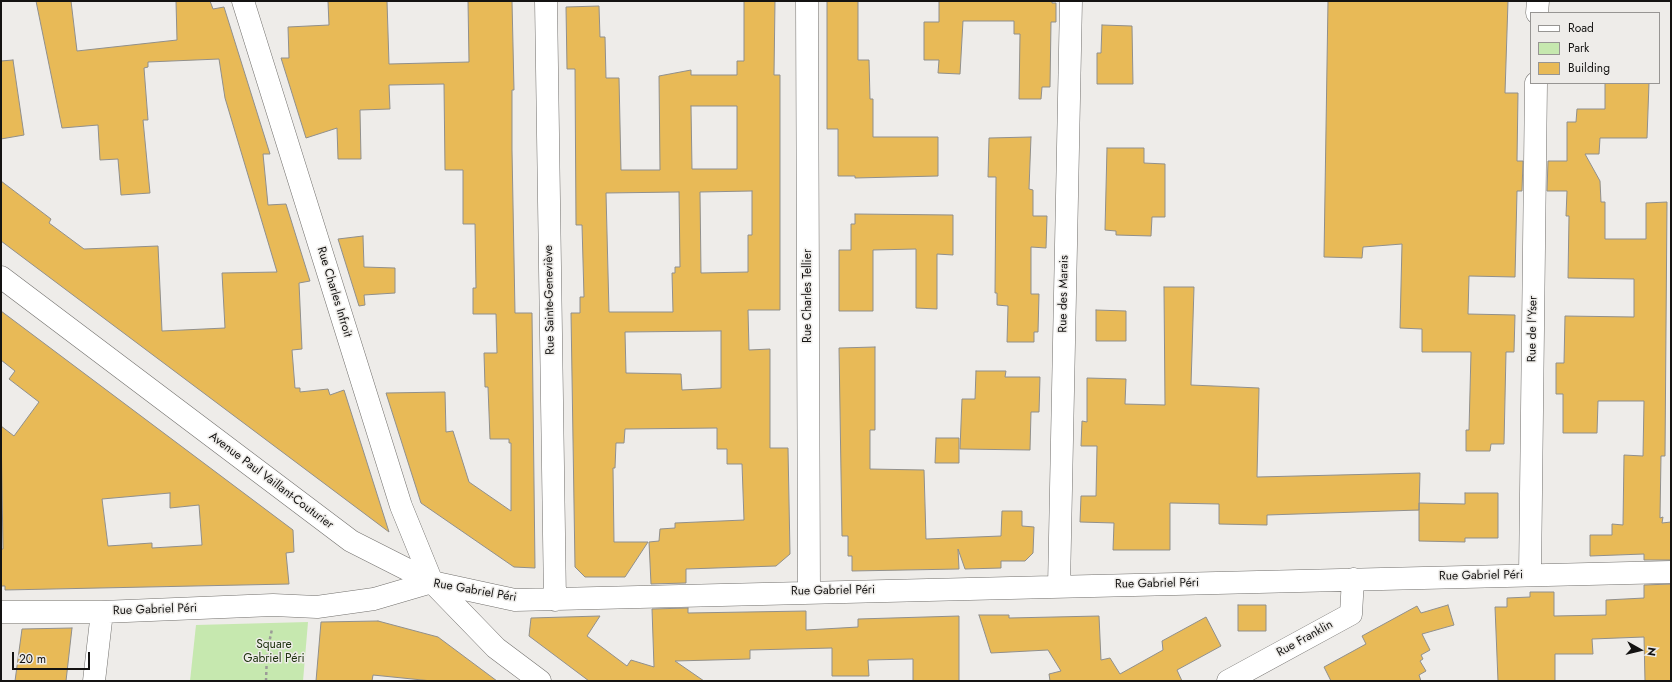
<!DOCTYPE html>
<html>
<head>
<meta charset="utf-8">
<style>
	body { margin:0 }
	#map { position:relative; width:1672px; height:682px; overflow:hidden; background:#eeece9; font-family:Jost,sans-serif }
	canvas { display:block }
	.frame { position:absolute; inset:0; border:2px solid #141312; pointer-events:none }
	.legend { position:absolute; left:1530px; top:12px; width:130px; height:72px; box-sizing:border-box; background:#eeece9; border:1px solid #979593; margin:0; padding:5px 7px; list-style:none; font-size:12px; color:#141312 }
	.legend li { display:flex; align-items:center; gap:8px; height:20px }
	.legend b { width:20px; border:1px solid #979593 }
	.north { position:absolute; left:1620px; top:630px; width:40px; height:40px; -webkit-text-stroke:3px #eeece9; paint-order:stroke; rotate:98deg; font-size:11px; font-weight:700; line-height:16px; text-align:center; color:#141312 }
	.north::after { content:''; display:block; margin:auto; width:14px; height:18px; background:#141312; clip-path:polygon(50% 0,100% 100%,50% 72%,0 100%) }
	.scale { position:absolute; left:12px; top:652px; width:78px; height:18px; box-sizing:border-box; border:2px solid #141312; border-top:0; padding-left:5px; font-size:12px; line-height:14px; white-space:nowrap; color:#141312; -webkit-text-stroke:3px #eeece9; paint-order:stroke }
</style>
</head>
<body>
<div id="map">
<canvas width="1672" height="682"></canvas>
<div class="frame"></div>
<ul class="legend">
<li><b style="height:5px;background:#fff"></b>Road</li>
<li><b style="height:11px;background:#c6e8af"></b>Park</li>
<li><b style="height:11px;background:#e8ba57"></b>Building</li>
</ul>
<div class="north">N</div>
<div class="scale">20 m</div>
</div>
<script>
const ctx = document.querySelector('canvas').getContext('2d');
ctx.lineJoin = 'round';
function paint(path, color) {
  ctx.fillStyle = color;
  ctx.fill(path, 'evenodd');
}
function toPath(rows) {
  const path = new Path2D();
  for (const r of rows) {
    path.moveTo(r[0], r[1]);
    for (let i = 2; i < r.length; i += 2) path.lineTo(r[i], r[i + 1]);
  }
  return path;
}
function stroke(path, color, width, dash) {
  ctx.strokeStyle = color;
  ctx.lineWidth = width;
  ctx.lineCap = dash ? 'butt' : 'round';
  ctx.setLineDash(dash || []);
  ctx.stroke(path);
}
function label(font, color, halo, rows, align = 'center') {
  ctx.font = font + ' Jost,sans-serif';
  ctx.lineWidth = 3;
  ctx.setLineDash([]);
  ctx.textBaseline = 'middle';
  ctx.strokeStyle = halo;
  ctx.fillStyle = color;
  for (const [text, x, y, turn = 0] of rows) {
    ctx.save();
    ctx.translate(x, y);
    ctx.rotate((+turn || 0) * Math.PI / 180);
    ctx.textAlign = isNaN(turn) ? turn : align;
    if (halo) ctx.strokeText(text, 0, 0);
    ctx.fillText(text, 0, 0);
    ctx.restore();
  }
}
const green = toPath([
	[308,622,303,681,190,681,196,625]
]);
const building = toPath([
	[36,1,71,1,77,51,177,40,176,1,210,1,213,9,224,7,270,154,263,154,268,205,286,204,310,281,299,283,302,349,292,350,295,388,300,388,300,392,328,389,330,395,344,390,389,532,1,241,1,181,51,219,49,223,84,249,158,246,162,331,225,328,222,273,277,272,225,98,219,59,148,62,148,67,144,68,148,120,143,120,150,193,121,195,118,159,100,160,98,125,62,128,36,1],
	[328,1,387,1,389,64,469,62,468,1,512,1,514,90,512,90,512,150,515,313,532,313,535,568,514,567,421,503,386,393,445,392,446,432,453,431,469,482,511,511,511,443,509,443,509,439,490,439,488,387,485,387,484,353,497,353,496,314,473,314,473,288,476,288,475,224,463,224,463,170,445,170,444,84,389,85,390,109,360,110,361,159,338,159,337,128,306,138,281,58,289,58,288,27,329,25,328,1],
	[744,1,775,1,774,75,780,75,780,310,748,310,749,350,770,349,770,448,788,448,790,554,776,566,686,569,686,583,651,584,649,542,659,541,660,529,675,528,675,523,744,520,742,464,727,464,727,449,717,449,717,428,625,429,624,443,616,443,615,468,613,468,614,542,648,542,625,577,585,577,575,567,571,313,580,313,580,297,584,297,582,225,576,225,575,69,567,69,566,7,599,6,600,37,605,37,606,78,619,78,621,170,660,170,659,76,691,70,691,75,737,75,737,61,744,61,744,1],
	[691,106,737,106,737,169,692,169,691,106],
	[752,191,752,235,748,235,748,272,701,273,700,192,752,191],
	[679,192,680,267,675,267,675,273,672,273,673,312,609,312,606,193,679,192],
	[721,331,721,388,682,390,681,374,626,373,625,332,721,331],
	[827,1,858,1,858,60,869,60,870,99,873,99,873,137,938,137,938,176,855,178,855,176,838,176,838,129,827,129,827,1],
	[939,1,1052,1,1052,3,1056,3,1056,22,1051,22,1050,87,1042,87,1041,99,1019,99,1020,34,1014,34,1014,21,963,21,960,74,938,73,939,60,924,60,924,22,939,22,939,1],
	[1328,1,1508,1,1505,93,1518,93,1517,161,1523,161,1522,191,1517,191,1515,277,1469,276,1468,314,1515,315,1514,352,1506,352,1504,444,1491,444,1490,451,1466,451,1466,430,1469,430,1471,352,1422,352,1422,329,1400,328,1402,244,1363,247,1362,258,1324,257,1328,1],
	[1102,25,1132,26,1133,84,1097,84,1097,53,1101,53,1102,25],
	[13,60,24,135,1,139,1,61,13,60],
	[1605,83,1649,83,1647,138,1600,138,1599,154,1585,154,1600,181,1601,202,1605,202,1605,239,1646,239,1646,203,1667,202,1665,456,1661,456,1660,518,1663,517,1662,523,1671,522,1671,560,1644,560,1644,554,1590,556,1590,535,1612,535,1612,524,1623,525,1624,455,1643,456,1644,401,1598,401,1597,433,1563,433,1563,394,1556,394,1556,363,1564,363,1565,316,1634,317,1634,279,1568,278,1569,216,1566,216,1567,191,1547,191,1548,161,1567,161,1567,122,1576,122,1577,109,1605,109,1605,83],
	[1031,137,1029,189,1033,190,1033,216,1047,216,1046,248,1031,247,1031,294,1039,294,1038,332,1034,332,1034,342,1007,342,1008,306,997,305,997,293,995,293,996,177,988,177,989,138,1031,137],
	[1107,148,1144,148,1144,163,1165,164,1165,217,1152,217,1151,236,1116,235,1116,231,1105,230,1107,148],
	[855,214,953,215,953,255,937,254,937,309,916,308,916,249,873,250,873,311,839,311,839,250,851,250,851,224,855,224,855,214],
	[363,236,364,267,395,268,395,293,364,295,365,305,359,306,338,239,363,236],
	[1164,287,1194,287,1191,385,1259,388,1257,477,1420,473,1419,510,1267,515,1267,525,1219,524,1219,504,1170,503,1170,550,1113,550,1114,523,1080,522,1081,496,1096,496,1097,446,1081,446,1082,421,1087,422,1087,378,1126,379,1125,404,1165,405,1164,287],
	[1096,310,1126,311,1126,341,1096,341,1096,310],
	[1,311,293,530,294,552,286,553,289,584,5,590,5,586,1,586,1,549,3,549,1,426,14,436,39,402,9,379,15,371,1,360,1,311],
	[170,493,170,508,199,505,202,545,152,548,152,543,108,546,102,499,170,493],
	[875,347,875,430,870,430,870,469,924,470,926,539,1001,536,1002,511,1022,511,1022,526,1034,527,1033,553,1025,561,1001,561,1001,568,965,569,958,549,959,569,852,571,852,556,848,556,848,536,842,536,839,348,875,347],
	[976,371,1006,371,1005,377,1040,377,1039,412,1031,412,1030,450,960,449,962,399,975,399,976,371],
	[936,438,959,438,959,463,935,463,936,438],
	[1465,493,1498,493,1498,538,1465,538,1465,542,1419,541,1419,503,1465,504,1465,493],
	[1671,584,1671,681,1645,681,1644,637,1592,639,1593,654,1555,654,1555,681,1498,681,1495,607,1507,607,1507,598,1530,597,1530,592,1554,592,1554,616,1606,615,1606,600,1644,598,1644,585,1671,584],
	[1238,605,1266,605,1266,631,1238,631,1238,605],
	[1448,605,1454,625,1422,634,1430,650,1421,655,1423,659,1420,661,1426,671,1419,675,1421,681,1331,681,1324,667,1366,644,1362,636,1417,606,1421,613,1448,605],
	[688,608,688,613,806,611,806,630,858,627,858,619,959,616,959,681,913,681,913,659,868,660,869,676,832,676,832,648,750,650,750,659,675,661,704,681,589,681,529,636,531,618,600,616,587,636,627,666,631,660,654,667,652,609,688,608],
	[979,615,1009,615,1009,618,1099,616,1101,660,1110,658,1120,674,1163,650,1162,641,1206,617,1221,646,1177,670,1182,681,1050,681,1049,674,1061,671,1048,650,991,653,979,615],
	[378,621,438,637,497,681,432,681,373,675,372,681,316,681,321,622,378,621],
	[72,628,66,681,15,681,22,629,72,628]
]);
const path = toPath([
	[266,681,267,653,272,629]
]);
const minor = toPath([
	[243,1,401,506,432,582],
	[546,1,555,600],
	[807,1,809,592],
	[1537,13,1538,1],
	[1530,575,1536,83],
	[1059,586,1071,1],
	[1,612,102,612,273,605,317,607,374,599,432,582,515,600,1671,572],
	[94,681,102,612],
	[1228,681,1351,614,1353,579]
]);
const major = toPath([
	[1,277,351,541,432,582,496,648,540,681]
]);
const streetNames = [
	["Rue Charles Infroit",334,292,73],
	["Rue des Marais",1064,294,-89],
	["Rue Charles Tellier",808,296,-90],
	["Rue Sainte-Geneviève",550,300,-91],
	["Rue de l'Yser",1533,329,-89],
	["Avenue Paul Vaillant-Couturier",271,481,37],
	["Rue Gabriel Péri",1481,576,-1],
	["Rue Gabriel Péri",1157,584,-1],
	["Rue Gabriel Péri",475,591,10],
	["Rue Gabriel Péri",833,591,-1],
	["Rue Gabriel Péri",155,610,-2],
	["Rue Franklin",1305,639,-29]
];
const parkNames = [
	["Square",274,645],
	["Gabriel Péri",274,659]
];
paint(green, '#c6e8af');
paint(building, '#e8ba57');
stroke(building, '#908f8c', 1);
stroke(minor, '#72706d', 23);
stroke(major, '#72706d', 23);
stroke(path, '#9b9a97', 2.5, [3, 3]);
stroke(minor, '#fff', 22);
stroke(major, '#fff', 22);
label('12px', '#141312', '#eeece9', streetNames);
label('12px', '#213411', '#eeece9', parkNames);
</script>
</body>
</html>
